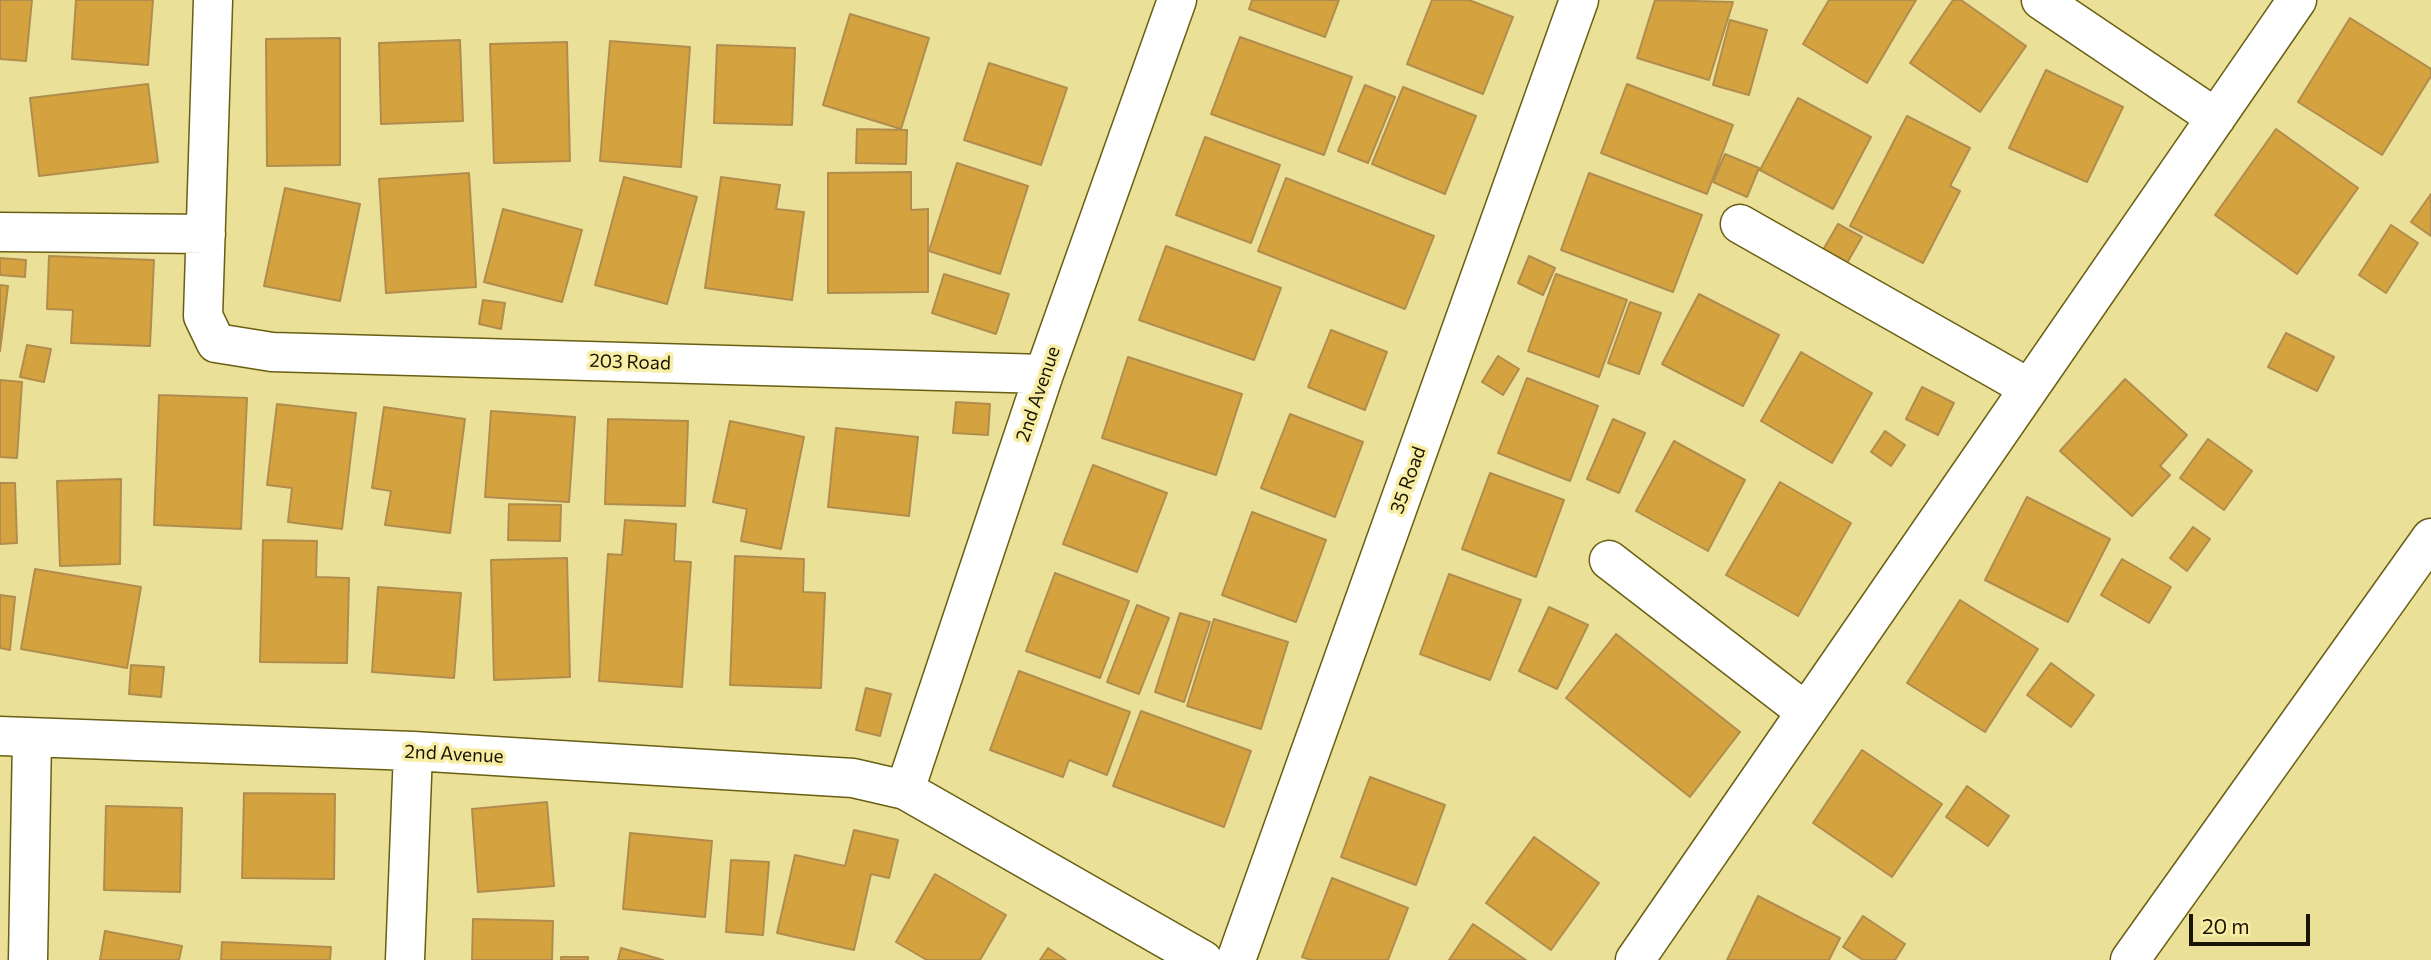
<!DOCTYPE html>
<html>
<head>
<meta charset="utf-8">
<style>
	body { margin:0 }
	#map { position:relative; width:2431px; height:960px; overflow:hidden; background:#ebe098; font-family:Commissioner,sans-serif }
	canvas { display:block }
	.scale { position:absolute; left:2189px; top:914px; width:121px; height:32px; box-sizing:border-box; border:4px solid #1a1500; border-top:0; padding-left:9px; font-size:21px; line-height:24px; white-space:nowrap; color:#1a1500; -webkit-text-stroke:5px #f8eda5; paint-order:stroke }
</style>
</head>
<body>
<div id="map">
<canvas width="2431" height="960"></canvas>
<div class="scale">20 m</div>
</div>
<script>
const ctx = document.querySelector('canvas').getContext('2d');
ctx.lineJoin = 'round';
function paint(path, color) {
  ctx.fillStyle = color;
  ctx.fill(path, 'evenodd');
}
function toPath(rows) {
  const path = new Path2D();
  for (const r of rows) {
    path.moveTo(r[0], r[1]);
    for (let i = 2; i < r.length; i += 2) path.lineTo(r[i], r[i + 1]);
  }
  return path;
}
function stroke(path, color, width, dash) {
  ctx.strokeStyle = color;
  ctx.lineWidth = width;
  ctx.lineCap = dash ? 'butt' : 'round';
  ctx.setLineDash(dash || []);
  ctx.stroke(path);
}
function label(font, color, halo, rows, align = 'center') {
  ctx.font = font + ' Commissioner,sans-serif';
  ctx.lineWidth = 7;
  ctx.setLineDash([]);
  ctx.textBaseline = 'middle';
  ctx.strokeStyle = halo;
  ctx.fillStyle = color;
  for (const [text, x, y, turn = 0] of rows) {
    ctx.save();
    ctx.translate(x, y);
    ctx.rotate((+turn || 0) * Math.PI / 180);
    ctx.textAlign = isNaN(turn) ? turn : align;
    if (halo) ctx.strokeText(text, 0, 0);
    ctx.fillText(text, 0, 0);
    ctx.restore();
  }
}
const building = toPath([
	[0,0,32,0,26,61,0,59,0,0],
	[76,0,153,0,148,65,72,59,76,0],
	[1252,0,1339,0,1325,37,1249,9,1252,0],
	[1432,0,1469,0,1513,17,1483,94,1407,64,1432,0],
	[1655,0,1733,2,1709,80,1637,58,1655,0],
	[1829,0,1916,0,1867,83,1803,44,1829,0],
	[1953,0,1961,0,2026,46,1980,112,1910,63,1953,0],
	[850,14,929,38,901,129,823,105,850,14],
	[2350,18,2431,69,2431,76,2382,155,2298,102,2350,18],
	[1730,20,1767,30,1749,95,1713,85,1730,20],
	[1240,37,1352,77,1324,155,1211,114,1240,37],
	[340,38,340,165,267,166,266,39,340,38],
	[460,40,463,121,381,124,379,43,460,40],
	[610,41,690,47,681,167,600,161,610,41],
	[567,42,570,161,494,163,490,44,567,42],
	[717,45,795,48,792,125,714,123,717,45],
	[989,63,1067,88,1041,165,964,140,989,63],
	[2046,70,2123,107,2087,182,2009,148,2046,70],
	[148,84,158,162,39,176,30,98,148,84],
	[1627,84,1733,125,1707,194,1601,153,1627,84],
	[1365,85,1395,97,1368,163,1338,151,1365,85],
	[1403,87,1476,116,1445,194,1372,164,1403,87],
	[1798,98,1871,137,1833,209,1760,170,1798,98],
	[1907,116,1970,148,1950,186,1960,191,1923,263,1850,226,1907,116],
	[857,129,907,130,906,164,856,163,857,129],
	[2276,129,2358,188,2297,274,2215,215,2276,129],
	[1205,137,1280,165,1251,243,1176,215,1205,137],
	[1725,154,1759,168,1747,197,1713,182,1725,154],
	[957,163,1028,186,1000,274,929,251,957,163],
	[911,172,911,210,928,209,928,292,828,293,828,173,911,172],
	[469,173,476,287,386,293,379,179,469,173],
	[1589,173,1702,215,1673,292,1561,250,1589,173],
	[624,177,697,197,667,304,595,285,624,177],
	[721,177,780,185,776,209,804,212,792,300,705,288,721,177],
	[1286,178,1434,236,1405,309,1258,251,1286,178],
	[285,188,360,204,340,301,264,286,285,188],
	[2431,194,2431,236,2411,222,2431,194],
	[503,209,582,230,562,302,484,282,503,209],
	[1838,224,1862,237,1847,263,1823,250,1838,224],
	[2391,225,2418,243,2386,293,2359,275,2391,225],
	[1166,246,1281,288,1254,360,1139,320,1166,246],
	[49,256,154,260,150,346,71,343,73,310,47,309,49,256],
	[1529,256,1555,268,1543,295,1518,283,1529,256],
	[0,258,26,260,25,277,0,275,0,258],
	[944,274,1009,294,996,334,932,313,944,274],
	[1556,274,1627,300,1599,377,1528,351,1556,274],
	[0,285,8,286,0,351,0,285],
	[1699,294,1779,335,1743,406,1662,364,1699,294],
	[483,300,505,303,501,329,479,324,483,300],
	[1630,302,1661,313,1639,374,1608,363,1630,302],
	[1331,330,1387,352,1365,410,1308,387,1331,330],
	[2286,333,2334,357,2317,391,2268,367,2286,333],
	[27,345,51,349,44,382,20,377,27,345],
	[1801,352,1872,393,1832,463,1761,421,1801,352],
	[1498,356,1519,369,1503,395,1482,382,1498,356],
	[1128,357,1242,394,1216,475,1102,438,1128,357],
	[1527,378,1598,406,1570,481,1498,453,1527,378],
	[2125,379,2187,435,2160,466,2170,475,2132,516,2060,451,2125,379],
	[0,380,22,382,17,458,0,457,0,380],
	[1922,387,1954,403,1938,435,1906,419,1922,387],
	[159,395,247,398,241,529,154,525,159,395],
	[956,402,990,404,988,435,953,433,956,402],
	[277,404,356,413,342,529,288,522,292,488,267,485,277,404],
	[384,407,465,419,450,533,385,525,391,491,372,488,384,407],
	[491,411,575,417,569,502,485,497,491,411],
	[1290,414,1363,442,1335,517,1261,488,1290,414],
	[608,419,688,421,685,506,605,504,608,419],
	[1613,419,1645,433,1619,493,1587,479,1613,419],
	[730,421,804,437,781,549,741,541,747,509,713,502,730,421],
	[836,428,918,437,909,516,828,507,836,428],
	[1885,431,1905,445,1891,466,1871,452,1885,431],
	[2208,439,2252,471,2224,510,2180,478,2208,439],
	[1674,441,1745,480,1708,551,1636,511,1674,441],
	[1093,465,1167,493,1137,572,1063,544,1093,465],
	[1490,473,1564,500,1536,577,1462,549,1490,473],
	[121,479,120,564,60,566,57,481,121,479],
	[1780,482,1851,523,1798,616,1726,575,1780,482],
	[0,483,15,483,17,543,0,544,0,483],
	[2027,497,2110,539,2068,622,1985,580,2027,497],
	[509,504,561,505,560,541,508,540,509,504],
	[1252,512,1326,540,1296,622,1222,595,1252,512],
	[625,520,676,524,674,561,691,562,682,687,599,681,608,554,622,555,625,520],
	[2193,527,2210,539,2187,571,2170,558,2193,527],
	[263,540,317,541,316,577,349,578,347,663,260,662,263,540],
	[735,556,804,559,803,592,825,593,821,688,730,685,735,556],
	[567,558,570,677,494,680,491,560,567,558],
	[2122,559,2171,587,2149,623,2101,595,2122,559],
	[35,569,141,587,127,668,21,649,35,569],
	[1055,573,1129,601,1100,678,1026,651,1055,573],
	[1449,574,1521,600,1490,680,1420,654,1449,574],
	[378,587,461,593,454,678,372,672,378,587],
	[0,595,15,597,10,650,0,648,0,595],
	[1960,600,2038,649,1985,732,1907,683,1960,600],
	[1137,605,1169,618,1139,694,1107,682,1137,605],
	[1549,607,1588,625,1557,689,1519,671,1549,607],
	[1180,613,1210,622,1184,702,1155,692,1180,613],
	[1214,619,1288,642,1261,729,1187,706,1214,619],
	[1616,634,1740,732,1690,797,1566,698,1616,634],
	[2051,663,2094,695,2071,727,2027,695,2051,663],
	[131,665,164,667,161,697,129,694,131,665],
	[1019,671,1130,712,1107,775,1069,760,1063,777,990,750,1019,671],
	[866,688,891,694,880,736,856,730,866,688],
	[1141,711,1251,751,1224,827,1113,786,1141,711],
	[1862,750,1942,804,1892,877,1813,823,1862,750],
	[1370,777,1445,805,1416,885,1341,857,1370,777],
	[1967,786,2009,816,1988,846,1946,817,1967,786],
	[244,793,335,794,334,879,242,878,244,793],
	[547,802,554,886,478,892,472,809,547,802],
	[106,806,182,808,180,892,104,890,106,806],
	[854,830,898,840,889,878,871,874,854,950,777,933,795,855,845,866,854,830],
	[630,833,712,841,705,917,623,909,630,833],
	[1534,837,1599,883,1551,950,1486,903,1534,837],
	[731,860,769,862,763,935,726,932,731,860],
	[935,874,1006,915,980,960,927,960,896,942,935,874],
	[1332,878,1408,908,1388,960,1311,960,1302,957,1332,878],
	[1758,896,1840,938,1829,960,1727,960,1758,896],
	[1863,916,1905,944,1895,960,1863,960,1843,947,1863,916],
	[473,919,553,921,552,960,472,960,473,919],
	[1473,924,1526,960,1449,960,1473,924],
	[105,931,182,946,179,960,100,960,105,931],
	[222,942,331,947,330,960,221,960,222,942],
	[621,948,663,960,618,960,621,948],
	[1048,948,1066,960,1040,960,1048,948],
	[561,957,588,957,588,960,561,960,561,957]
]);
const street = toPath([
	[213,0,203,316,216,343,272,352,1044,374],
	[2041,0,2216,118],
	[1740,224,2029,388],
	[0,232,206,234],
	[1609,560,1806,712],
	[0,736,413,751,853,778,905,790,1203,960],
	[905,790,1044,374,1177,0],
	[28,960,32,738],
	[405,960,413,751],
	[1236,960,1579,0],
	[1635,960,2297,0]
]);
const secondary = toPath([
	[2130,960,2431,538]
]);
const streetNames = [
	["203 Road",630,362,2],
	["2nd Avenue",1038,394,-71],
	["35 Road",1408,480,-70],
	["2nd Avenue",454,754,3]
];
paint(building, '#d5a240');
stroke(building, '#b08d4d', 2);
stroke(street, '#695f12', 41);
stroke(secondary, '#695f12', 41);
stroke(street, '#fff', 38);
stroke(secondary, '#fff', 38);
label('19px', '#1a1500', '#f8eda5', streetNames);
</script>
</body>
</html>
